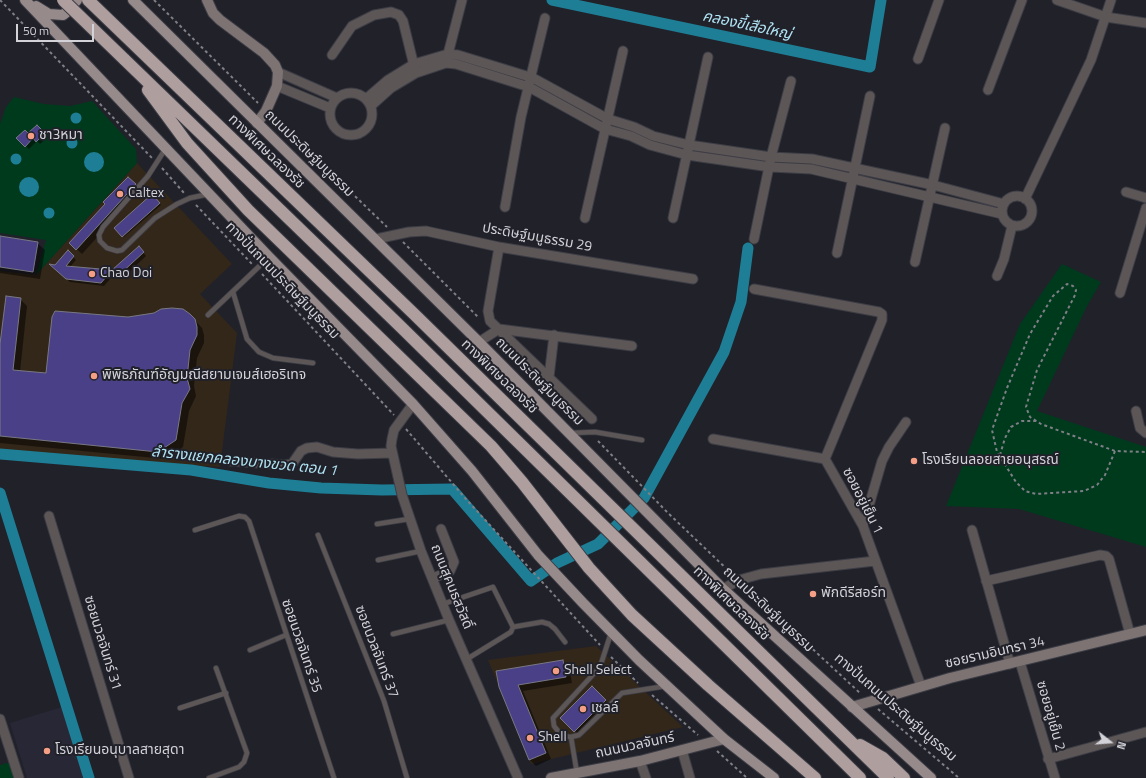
<!DOCTYPE html>
<html>
<head>
<meta charset="utf-8">
<style>
	body { margin:0 }
	#map { position:relative; width:1146px; height:778px; overflow:hidden; background:#21212a; font-family:"Titillium Web",sans-serif }
	canvas { display:block }
	.north { position:absolute; left:1090px; top:722px; width:40px; height:40px; -webkit-text-stroke:3px #21212a; paint-order:stroke; rotate:107deg; font-size:11px; font-weight:700; line-height:16px; text-align:center; color:#d3d2d9 }
	.north::after { content:''; display:block; margin:auto; width:14px; height:18px; background:#d3d2d9; clip-path:polygon(50% 0,100% 100%,50% 72%,0 100%) }
	.scale { position:absolute; left:16px; top:24px; width:78px; height:18px; box-sizing:border-box; border:2px solid #d3d2d9; border-top:0; padding-left:5px; font-size:12px; line-height:14px; white-space:nowrap; color:#d3d2d9; -webkit-text-stroke:3px #21212a; paint-order:stroke }
</style>
</head>
<body>
<div id="map">
<canvas width="1146" height="778"></canvas>
<div class="north">N</div>
<div class="scale">50 m</div>
</div>
<script>
const ctx = document.querySelector('canvas').getContext('2d');
ctx.lineJoin = 'round';
function paint(path, color) {
  ctx.fillStyle = color;
  ctx.fill(path, 'evenodd');
}
function toPath(rows) {
  const path = new Path2D();
  for (const r of rows) {
    if (r.length === 3) {
      path.moveTo(r[0] + r[2], r[1]);
      path.arc(r[0], r[1], r[2], 0, 2 * Math.PI);
      continue;
    }
    path.moveTo(r[0], r[1]);
    for (let i = 2; i < r.length; i += 2) path.lineTo(r[i], r[i + 1]);
  }
  return path;
}
function stroke(path, color, width, dash) {
  ctx.strokeStyle = color;
  ctx.lineWidth = width;
  ctx.lineCap = dash ? 'butt' : 'round';
  ctx.setLineDash(dash || []);
  ctx.stroke(path);
}
function label(font, color, halo, rows, align = 'center') {
  ctx.font = font + ' "Titillium Web","Noto Sans Thai",sans-serif';
  ctx.lineWidth = 4;
  ctx.setLineDash([]);
  ctx.textBaseline = 'middle';
  ctx.strokeStyle = halo;
  ctx.fillStyle = color;
  for (const [text, x, y, turn = 0] of rows) {
    ctx.save();
    ctx.translate(x, y);
    ctx.rotate((+turn || 0) * Math.PI / 180);
    ctx.textAlign = isNaN(turn) ? turn : align;
    if (halo) ctx.strokeText(text, 0, 0);
    ctx.fillText(text, 0, 0);
    ctx.restore();
  }
}
const commercial = toPath([
	[137,163,232,264,200,294,237,333,220,467,0,451,0,271,36,275],
	[596,646,683,727,531,764,488,660]
]);
const built = toPath([
	[62,707,84,778,27,778,10,723]
]);
const green = toPath([
	[14,97,44,104,70,106,92,101,136,149,137,163,36,275,46,240,0,233,0,124,6,107],
	[1062,264,1101,282,1087,306,1037,411,1146,447,1146,547,1019,509,946,506,1020,324],
	[11,762,17,778,0,778,0,765]
]);
const water = toPath([
	[76,118,5.5],
	[72,143,5.5],
	[94,162,10],
	[16,159,5.5],
	[29,187,10],
	[49,213,5.5]
]);
const shadow = toPath([
	[37,126,48,137,40,144,37,141,29,149,18,138,28,135],
	[128,178,140,190,82,254,70,243],
	[152,195,161,205,124,237,116,228],
	[0,237,37,243,45,250,40,279,0,273],
	[139,248,146,256,123,278,116,272,104,286,70,282,53,267,68,252,76,260,70,267,113,271],
	[20,299,27,306,20,372,46,375,128,318,189,314,202,328,204,335,204,343,197,358,194,386,196,396,189,411,183,447,165,459,0,443,0,352],
	[563,661,569,667,572,683,523,691,551,759,536,766,530,760,500,686],
	[592,688,607,702,577,733,562,718]
]);
const canal = toPath([
	[552,0,870,67,881,0],
	[0,454,191,470,269,483,321,488,382,490,452,489,531,581,557,563,598,544,644,498,724,352,741,302,748,248],
	[0,493,89,778]
]);
const building = toPath([
	[37,125,45,133,36,142,33,138,25,147,16,138,25,130,28,133,37,125],
	[128,177,136,184,76,250,69,243,105,204,103,202,128,177],
	[152,194,160,203,122,237,114,228,152,194],
	[0,236,38,242,33,272,0,267,0,236],
	[139,246,144,252,119,275,112,270,139,246],
	[68,250,74,256,66,266,112,270,101,283,66,279,49,264,55,265,68,250],
	[6,296,21,298,13,370,46,373,52,317,55,311,128,317,154,313,161,309,172,308,183,309,190,314,195,319,197,327,197,335,190,350,187,378,190,389,182,403,176,440,158,452,0,436,0,344,6,296],
	[563,660,566,677,518,685,546,753,529,760,499,687,496,671,563,660],
	[592,686,606,700,574,732,560,718,592,686]
]);
const path = toPath([
	[0,0,152,158],
	[154,0,258,103],
	[273,117,387,227],
	[162,168,184,193],
	[196,205,252,264],
	[403,242,479,318],
	[262,274,394,415],
	[406,429,465,498,600,645],
	[598,441,668,513,732,574],
	[1115,451,1105,475,1097,485,1084,491,1036,494,1025,491,1016,482,997,452,992,430,1007,388,1030,334,1053,296,1067,284,1073,286,1076,290,1075,295,1037,370,1026,407,1030,417,1041,424,1115,451,1146,452],
	[1000,455,1005,438,1011,427,1022,421,1037,421],
	[747,588,861,694],
	[611,657,638,683],
	[652,695,698,735],
	[878,709,959,778],
	[717,751,747,778]
]);
const lane = toPath([
	[166,148,148,176,103,227,99,235,100,241,107,248,117,251,122,250,155,218,177,204,190,198,209,194],
	[233,292,247,339,259,352,273,358,313,363],
	[208,315,269,257],
	[570,433,595,432,642,440],
	[377,524,409,519],
	[195,530,239,516,245,517,249,521,334,778],
	[318,535,384,701,407,778],
	[378,560,421,551],
	[443,604,493,587,513,627,511,632,467,659],
	[513,627,542,622,549,624,555,629,565,642],
	[611,633,600,667,553,718,554,726,562,736,571,737,579,735,622,693,666,686],
	[393,634,449,620],
	[250,650,286,635],
	[180,708,226,693],
	[571,737,577,773],
	[209,778,239,767,244,762,247,753,216,668]
]);
const street = toPath([
	[1057,0,1106,17,1146,23],
	[332,55,352,26,374,15,391,12,399,15,403,21,415,70],
	[447,58,462,0],
	[918,59,939,0],
	[278,72,337,98],
	[277,86,330,108],
	[988,90,1022,0],
	[351,114,21],
	[366,99,388,80,414,64,448,54,458,55,533,78,608,119,634,127,653,136,689,145,771,157,812,159,933,185,1004,204],
	[371,106,391,88,416,73,446,63,456,64,529,87,605,129,631,136,650,145,687,155,770,167,811,169,1002,214],
	[1126,192,1146,198],
	[1017,211,15],
	[1025,199,1091,60,1111,0],
	[505,207,521,117,545,18],
	[585,218,623,51],
	[673,218,708,57],
	[376,239,409,232,426,231,499,247,693,279],
	[754,239,771,157,791,81],
	[499,247,488,311,490,321,592,419],
	[837,253,870,96],
	[915,262,945,128],
	[997,276,1004,259,1012,226],
	[754,289,879,312,882,314,882,320,825,459],
	[1120,293,1146,208],
	[479,342,499,329,632,346],
	[549,377,554,335],
	[413,404,394,430,392,439,391,446,402,495,421,551,449,620,518,778],
	[1136,411,1140,428,1146,433],
	[713,439,825,459,863,526,921,686],
	[230,461,285,465,292,464,301,451,307,448,317,447,333,452,358,454,392,453],
	[49,516,129,778],
	[863,526,882,461,889,447,906,422],
	[972,530,1010,664],
	[433,578,450,571,454,562,441,529],
	[986,581,1100,555,1106,556,1109,559,1130,634],
	[723,589,739,580,761,574,875,561],
	[1020,662,1055,778],
	[0,719,19,778],
	[682,750,690,778],
	[1048,759,1146,732],
	[640,761,646,778]
]);
const secondary = toPath([
	[207,0,213,13,220,20,264,53,275,65,278,72,277,86,266,111,257,123],
	[852,707,950,678,1146,630],
	[551,778,640,761,724,739]
]);
const primary = toPath([
	[25,0,269,257,413,404,472,471,538,555,583,603,639,660,724,739,774,778],
	[133,0,479,342,723,589,931,778],
	[36,6,49,14,63,15,68,11,77,0]
]);
const highway = toPath([
	[88,0,414,314,888,778],
	[124,59,401,327,860,778],
	[148,90,187,143,248,210,491,446,522,482,589,568,632,615,708,685,815,778],
	[860,745,883,758,904,778]
]);
const highwayBridge = toPath([
	[63,0,124,59]
]);
const markers = [
	[31,136,4,"#f49e86"],
	[120,194,4,"#f49e86"],
	[92,274,4,"#f49e86"],
	[94,376,4,"#f49e86"],
	[914,461,4,"#f49e86"],
	[813,594,4,"#f49e86"],
	[556,671,4,"#f49e86"],
	[583,709,4,"#f49e86"],
	[530,738,4,"#f49e86"],
	[47,751,4,"#f49e86"]
];
const poiNames = [
	["ชา3หมา",39,136],
	["Caltex",128,194],
	["Chao Doi",100,274],
	["พิพิธภัณฑ์อัญมณีสยามเจมส์เฮอริเทจ",102,376],
	["โรงเรียนลอยสายอนุสรณ์",922,461],
	["พักดีรีสอร์ท",821,594],
	["Shell Select",564,671],
	["เชลล์",591,709],
	["Shell",538,738],
	["โรงเรียนอนุบาลสายสุดา",55,751]
];
const streetNames = [
	["ทางพิเศษฉลองรัช",266,152,44],
	["ถนนประดิษฐ์มนูธรรม",309,154,44],
	["ประดิษฐ์มนูธรรม 29",537,238,10],
	["ทางปั่นถนนประดิษฐ์มนูธรรม",282,281,46],
	["ทางพิเศษฉลองรัช",499,377,44],
	["ถนนประดิษฐ์มนูธรรม",539,382,45],
	["ซอยอยู่เย็น 1",862,501,63],
	["ถนนสุคนธสวัสดิ์",451,587,68],
	["ทางพิเศษฉลองรัช",731,604,44],
	["ถนนประดิษฐ์มนูธรรม",768,610,43],
	["ซอยนวลจันทร์ 31",102,643,73],
	["ซอยนวลจันทร์ 35",301,646,71],
	["ซอยนวลจันทร์ 37",376,652,69],
	["ซอยรามอินทรา 34",995,653,-13],
	["ทางปั่นถนนประดิษฐ์มนูธรรม",895,708,41],
	["ซอยอยู่เย็น 2",1050,716,74],
	["ถนนนวลจันทร์",635,746,-12]
];
const waterNames = [
	["คลองขี้เสือใหญ่",747,26,12],
	["ลำรางแยกคลองบางขวด ตอน 1",244,462,6]
];
paint(commercial, '#332719');
paint(built, '#282736');
paint(green, '#003a1d');
paint(water, '#1e7e95');
paint(shadow, '#0007');
stroke(canal, '#1e7e95', 11);
paint(building, '#4a4087');
stroke(building, '#787883', 1);
stroke(lane, '#3d3d46', 6);
stroke(street, '#3d3d46', 11);
stroke(secondary, '#3d3d46', 12);
stroke(primary, '#3d3d46', 12);
stroke(highway, '#3d3d46', 14);
stroke(path, '#7f7f87', 2, [3, 3]);
stroke(lane, '#5c5656', 4.5);
stroke(street, '#5c5656', 9);
stroke(secondary, '#7d7373', 10);
stroke(primary, '#978a8a', 10);
stroke(highway, '#ae9e9e', 12);
stroke(highwayBridge, '#3d3d46', 14, []);
stroke(highwayBridge, '#ae9e9e', 12);
for (const [x, y, r, color] of markers) {
  const dot = new Path2D();
  dot.arc(x, y, r, 0, 2 * Math.PI);
  ctx.fillStyle = color;
  ctx.fill(dot);
  stroke(dot, '#21212a', 1.5);
}
label('14px', '#d3d2d9', '#21212a', poiNames, 'left');
label('14px', '#d3d2d9', '#21212a', streetNames);
label('italic 15px', '#b0e4f4', '#21212a', waterNames);
</script>
</body>
</html>
